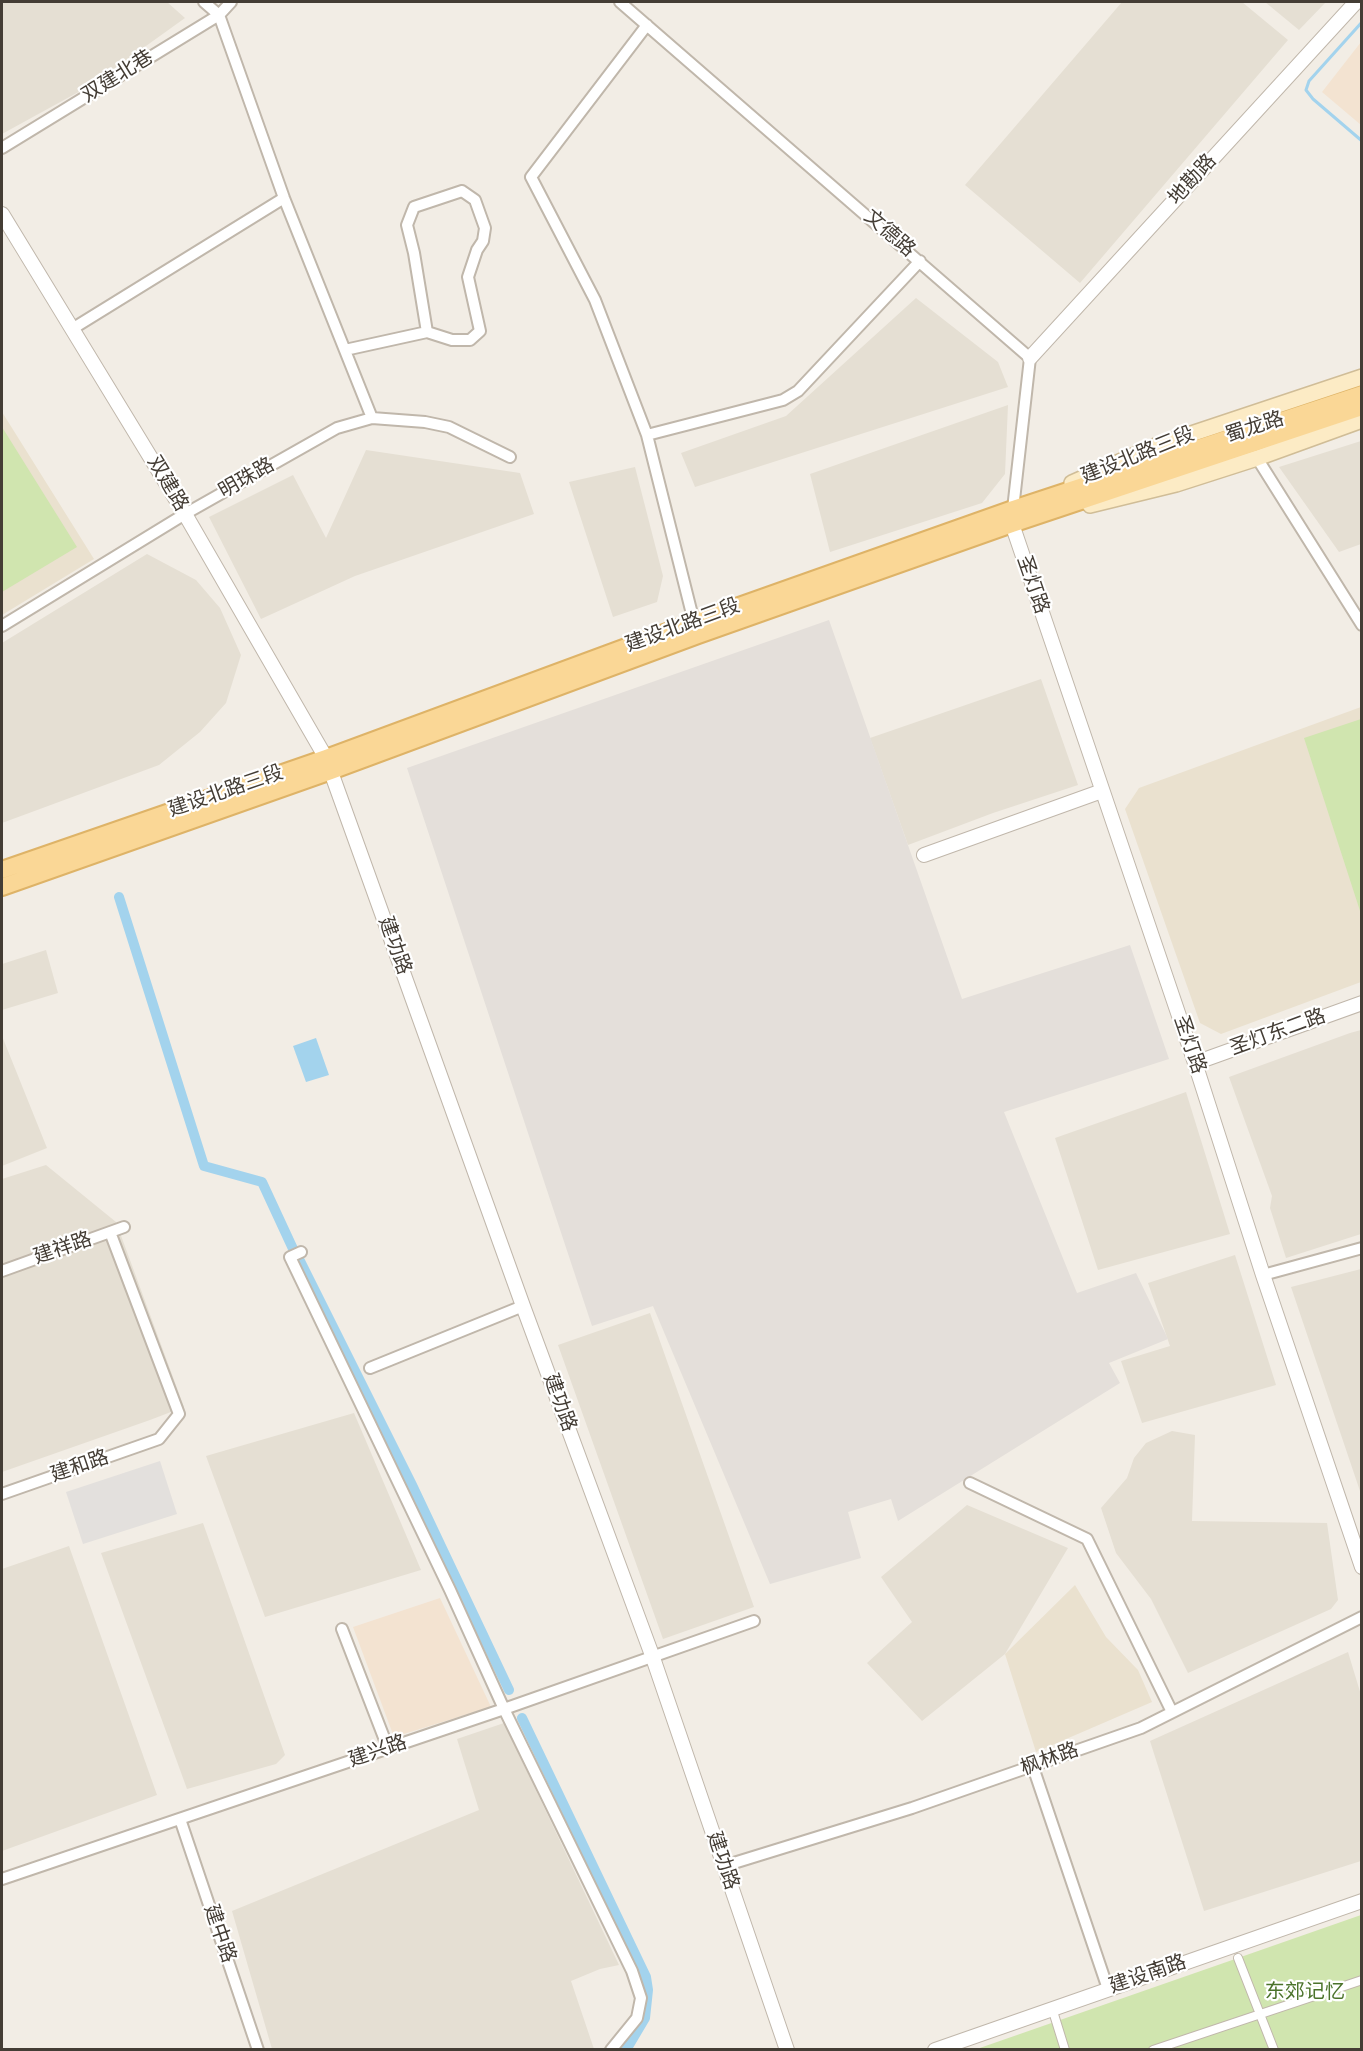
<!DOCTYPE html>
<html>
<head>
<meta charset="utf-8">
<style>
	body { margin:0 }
	#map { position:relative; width:1363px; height:2051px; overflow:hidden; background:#f2ede5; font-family:"Roboto Condensed",sans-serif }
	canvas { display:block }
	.frame { position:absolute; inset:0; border:3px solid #443d35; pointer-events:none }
</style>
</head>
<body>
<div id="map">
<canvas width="1363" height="2051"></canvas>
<div class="frame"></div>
</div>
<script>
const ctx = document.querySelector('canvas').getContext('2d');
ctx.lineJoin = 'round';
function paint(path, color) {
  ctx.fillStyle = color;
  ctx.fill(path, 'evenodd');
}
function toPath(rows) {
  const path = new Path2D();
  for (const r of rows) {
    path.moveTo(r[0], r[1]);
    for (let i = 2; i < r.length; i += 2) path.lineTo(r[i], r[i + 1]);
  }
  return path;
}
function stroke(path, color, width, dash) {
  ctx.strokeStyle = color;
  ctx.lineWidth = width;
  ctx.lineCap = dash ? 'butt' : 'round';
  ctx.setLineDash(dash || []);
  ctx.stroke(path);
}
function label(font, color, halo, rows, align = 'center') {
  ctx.font = font + ' "Roboto Condensed","Noto Sans SC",sans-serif';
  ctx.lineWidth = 4.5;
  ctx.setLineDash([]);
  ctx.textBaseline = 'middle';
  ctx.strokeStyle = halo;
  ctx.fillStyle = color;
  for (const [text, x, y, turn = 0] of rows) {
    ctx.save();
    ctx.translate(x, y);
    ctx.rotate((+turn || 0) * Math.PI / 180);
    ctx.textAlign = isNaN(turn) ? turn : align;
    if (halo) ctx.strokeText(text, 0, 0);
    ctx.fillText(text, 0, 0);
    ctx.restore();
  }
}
const residential = toPath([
	[2,2,167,2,185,18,93,84,2,134],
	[1122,2,1242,2,1288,40,1080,283,965,185],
	[1265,2,1326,2,1299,30],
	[916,298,998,362,1008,387,695,487,681,453,786,416],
	[1008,405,1005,474,982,503,830,552,810,474],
	[1361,441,1361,544,1339,552,1279,467],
	[366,450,520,473,534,514,355,576,261,619,209,517,293,475,326,538],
	[635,467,663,576,657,602,613,617,569,482],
	[147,554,196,580,220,608,241,655,226,703,200,732,159,765,2,823,2,643],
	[1041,679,1078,785,993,813,908,845,870,738],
	[46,950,58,993,2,1010,2,964],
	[1361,1030,1361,1234,1286,1258,1270,1208,1272,1196,1229,1077,1350,1033],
	[2,1036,47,1148,2,1166],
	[1186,1092,1230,1234,1098,1270,1055,1138],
	[46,1165,116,1222,184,1407,150,1420,2,1472,2,1179],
	[1235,1255,1276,1385,1142,1423,1121,1361,1170,1346,1148,1283],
	[1361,1269,1362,1269,1361,1494,1291,1287],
	[650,1313,754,1607,663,1639,558,1345],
	[354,1413,421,1570,265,1617,206,1456],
	[1172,1431,1195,1435,1192,1521,1327,1523,1338,1600,1331,1609,1188,1673,1151,1599,1116,1553,1101,1508,1127,1478,1134,1458,1146,1443],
	[967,1505,1068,1548,1005,1654,922,1721,867,1663,912,1622,881,1577],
	[203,1523,285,1755,276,1764,187,1789,101,1553],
	[69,1546,157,1795,2,1851,2,1569],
	[1348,1652,1361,1695,1361,1861,1204,1911,1150,1741],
	[504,1723,619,1965,600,1969,571,1981,594,2049,272,2049,232,1911,479,1810,457,1739]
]);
const commercial = toPath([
	[1361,42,1361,125,1322,92],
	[440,1598,491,1707,394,1737,353,1627]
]);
const industrial = toPath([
	[829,620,962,999,1130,945,1169,1059,1004,1112,1077,1293,1136,1273,1168,1339,1109,1363,1120,1383,898,1521,891,1499,848,1512,861,1558,770,1584,653,1306,592,1326,407,768]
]);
const education = toPath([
	[2,412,94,559,2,615],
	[1361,707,1361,982,1221,1034,1200,1023,1125,809,1139,788],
	[1075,1585,1106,1637,1138,1670,1152,1702,1036,1752,1005,1654]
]);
const green = toPath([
	[2,427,77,547,2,592],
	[1361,719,1362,719,1361,914,1304,738],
	[1361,1915,1361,2049,974,2050,1238,1958]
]);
const parking = toPath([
	[160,1461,177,1514,83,1544,66,1492]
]);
const water = toPath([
	[316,1038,329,1075,306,1082,293,1046]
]);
const stream = toPath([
	[1362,22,1309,81,1306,90,1313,99,1362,141]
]);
const canal = toPath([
	[119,897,204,1166,262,1182,294,1251],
	[299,1259,412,1485,509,1690],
	[522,1718,646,1977,648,1990,645,2018,626,2050]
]);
const pedestrian = toPath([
	[1238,1958,1274,2050],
	[1052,2008,1065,2050],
	[1153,2050,1362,1980]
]);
const minor = toPath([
	[204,2,219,15,284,198,372,418],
	[620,2,1030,358,1013,509],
	[647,25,531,177,595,300,647,435,695,626],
	[2,148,219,15,231,2],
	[462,191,475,200,485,228,483,241,477,250,468,277,480,331,470,340,452,340,427,332,414,253,407,225,414,207,462,191],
	[72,329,284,198],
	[345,350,427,332],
	[647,435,783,400,798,391,920,261],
	[1257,458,1362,625],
	[2,626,185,514,337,428,372,418,425,422,449,427,510,457],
	[301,1252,290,1257,450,1590,504,1709,632,1971,641,1998,637,2018,611,2050],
	[2,1271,124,1227],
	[1263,1275,1362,1248],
	[370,1368,523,1306],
	[970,1483,1087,1539,1172,1712],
	[2,1494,159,1439,179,1414,110,1232],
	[342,1629,388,1748],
	[1033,1767,1108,1989],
	[180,1819,258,2050],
	[724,1866,912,1808,1141,1728,1362,1617],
	[2,1879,504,1709,754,1621]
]);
const tertiary = toPath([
	[2,214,185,514,326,758,523,1306,652,1655,787,2050],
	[1030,358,1356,2],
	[1012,513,1012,524,1195,1063,1263,1275,1362,1567],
	[924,855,1102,791],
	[1195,1063,1362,1003],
	[935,2050,1362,1901]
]);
const secondary = toPath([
	[1072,483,1158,445,1362,377],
	[1090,505,1176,484,1257,458,1362,420]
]);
const primary = toPath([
	[2,870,326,758,694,622,1013,509,1362,394],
	[2,887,331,771,698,635,1012,524,1362,407]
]);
const streetNames = [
	["双建北巷",118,77,-32],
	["地勘路",1193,180,-48],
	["文德路",889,234,41],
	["蜀龙路",1255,428,-18],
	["建设北路三段",1138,456,-22],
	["明珠路",247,479,-30],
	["双建路",167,484,59],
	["圣灯路",1032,585,71],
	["建设北路三段",683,626,-20],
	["建设北路三段",226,792,-19],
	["建功路",394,946,70],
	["圣灯东二路",1278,1033,-20],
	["圣灯路",1189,1045,71],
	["建祥路",63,1249,-19],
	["建功路",559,1403,70],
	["建和路",80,1467,-19],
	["建兴路",378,1752,-19],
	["枫林路",1050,1760,-20],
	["建功路",722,1861,71],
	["建中路",219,1934,71],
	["建设南路",1148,1975,-19]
];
const parkNames = [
	["东郊记忆",1305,1993]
];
paint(residential, '#e5dfd3');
paint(commercial, '#f3e3d1');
paint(industrial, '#e4dfda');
paint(education, '#eae1cf');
paint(green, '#d0e5af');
paint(parking, '#e3e0dd');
paint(water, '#a3d3ed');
stroke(stream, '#a3d3ed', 3);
stroke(canal, '#a3d3ed', 10);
stroke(pedestrian, '#c0b7ab', 10);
stroke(minor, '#c0b7ab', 14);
stroke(tertiary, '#c0b7ab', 16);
stroke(secondary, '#d0bd97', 18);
stroke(primary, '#deb367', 20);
stroke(pedestrian, '#fff', 8);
stroke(minor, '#fff', 10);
stroke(tertiary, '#fff', 14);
stroke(secondary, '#fcebc5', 15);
stroke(primary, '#fad796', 16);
label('20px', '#443d35', '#fff', streetNames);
label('20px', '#4b732b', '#fff', parkNames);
</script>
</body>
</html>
